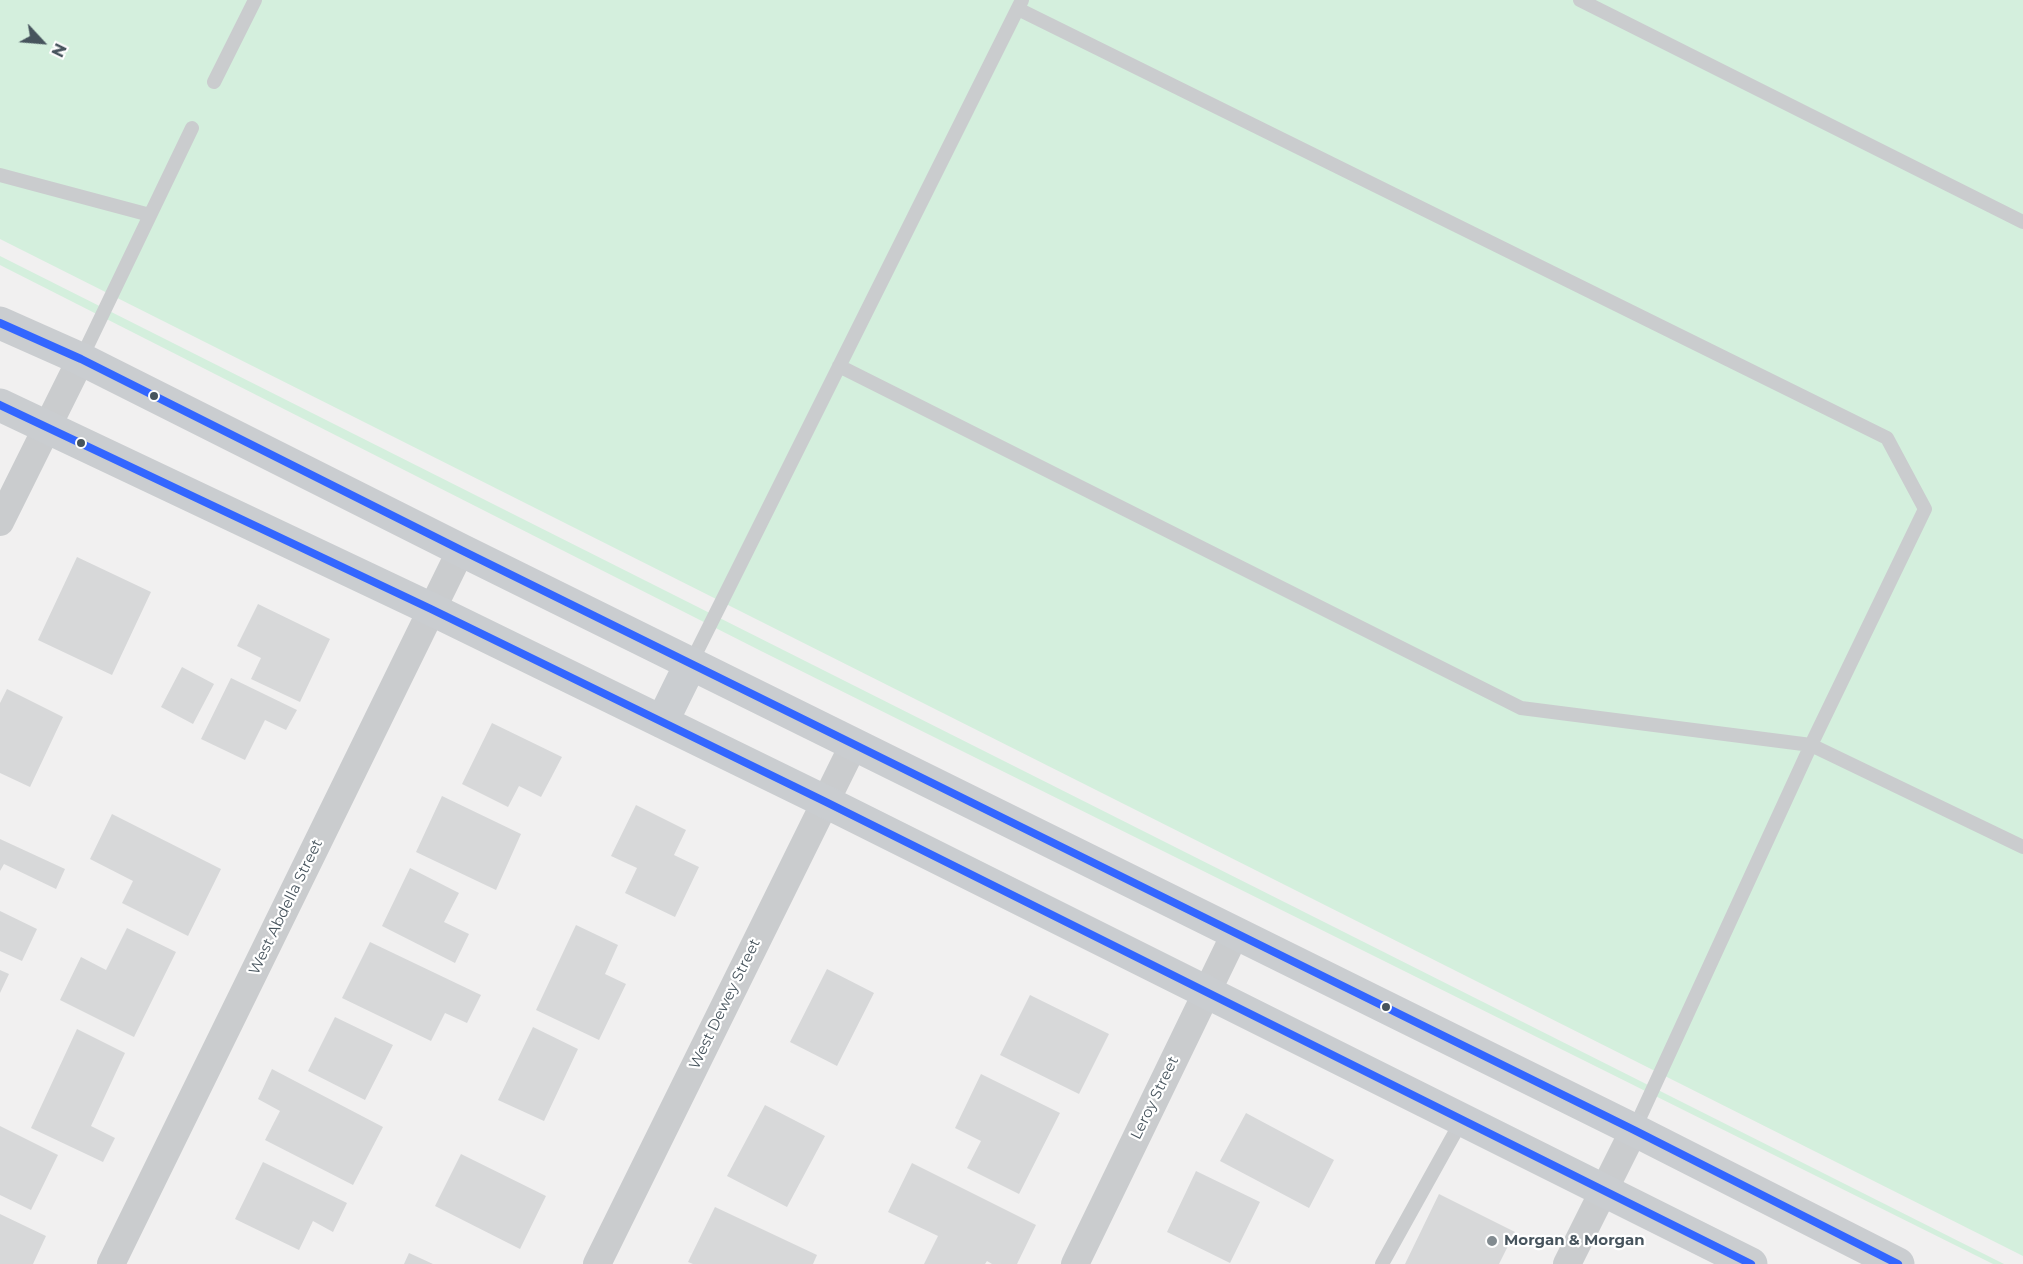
<!DOCTYPE html>
<html>
<head>
<meta charset="utf-8">
<style>
	body { margin:0 }
	#map { position:relative; width:2023px; height:1264px; overflow:hidden; background:#f1f0f0; font-family:Montserrat,sans-serif }
	canvas { display:block }
	.north { position:absolute; left:12px; top:12px; width:60px; height:60px; -webkit-text-stroke:4px #fff; paint-order:stroke; rotate:116deg; font-size:16px; font-weight:700; line-height:24px; text-align:center; color:#47545d }
	.north::after { content:''; display:block; margin:auto; width:21px; height:27px; background:#47545d; clip-path:polygon(50% 0,100% 100%,50% 72%,0 100%) }
</style>
</head>
<body>
<div id="map">
<canvas width="2023" height="1264"></canvas>
<div class="north">N</div>
</div>
<script>
const ctx = document.querySelector('canvas').getContext('2d');
ctx.lineJoin = 'round';
function paint(path, color) {
  ctx.fillStyle = color;
  ctx.fill(path, 'evenodd');
}
function toPath(rows) {
  const path = new Path2D();
  for (const r of rows) {
    path.moveTo(r[0], r[1]);
    for (let i = 2; i < r.length; i += 2) path.lineTo(r[i], r[i + 1]);
  }
  return path;
}
function stroke(path, color, width, dash) {
  ctx.strokeStyle = color;
  ctx.lineWidth = width;
  ctx.lineCap = dash ? 'butt' : 'round';
  ctx.setLineDash(dash || []);
  ctx.stroke(path);
}
function label(font, color, halo, rows, align = 'center') {
  ctx.font = font + ' Montserrat,sans-serif';
  ctx.lineWidth = 4.5;
  ctx.setLineDash([]);
  ctx.textBaseline = 'middle';
  ctx.strokeStyle = halo;
  ctx.fillStyle = color;
  for (const [text, x, y, turn = 0] of rows) {
    ctx.save();
    ctx.translate(x, y);
    ctx.rotate((+turn || 0) * Math.PI / 180);
    ctx.textAlign = isNaN(turn) ? turn : align;
    if (halo) ctx.strokeText(text, 0, 0);
    ctx.fillText(text, 0, 0);
    ctx.restore();
  }
}
const green = toPath([
	[0,0,2023,0,2023,1256,0,239],
	[0,256,2004,1264,1993,1264,761,651,0,265]
]);
const building = toPath([
	[77,557,151,592,112,675,38,640],
	[258,604,330,639,300,702,251,679,261,658,237,646],
	[182,667,214,684,193,724,161,707],
	[231,678,297,710,286,730,265,720,245,760,201,739],
	[7,689,63,717,30,787,0,773,0,703],
	[492,723,562,757,541,797,519,786,508,807,462,784],
	[442,796,521,834,496,890,416,852],
	[636,805,686,830,674,855,699,867,675,917,625,893,637,868,611,856],
	[112,814,221,869,188,936,122,903,133,881,90,859],
	[0,839,65,869,56,889,4,864,0,871],
	[410,868,459,893,444,922,469,934,455,963,382,926],
	[0,911,37,929,22,961,0,951],
	[576,925,618,945,605,974,626,984,599,1040,536,1010],
	[127,928,176,952,134,1037,60,1000,81,957,106,970],
	[370,942,481,995,467,1023,445,1013,431,1041,342,998],
	[827,969,874,993,837,1066,790,1042],
	[0,970,9,974,0,993],
	[1030,995,1109,1034,1079,1094,1000,1055],
	[335,1017,393,1045,365,1100,308,1071],
	[533,1027,578,1049,544,1121,498,1100],
	[77,1029,125,1053,91,1126,115,1138,103,1162,31,1128],
	[272,1069,383,1127,353,1185,265,1140,280,1111,258,1099],
	[981,1074,1060,1113,1019,1194,967,1168,981,1141,955,1128],
	[765,1105,825,1136,787,1207,727,1176],
	[1246,1113,1334,1160,1309,1208,1220,1161],
	[0,1126,58,1155,31,1210,0,1195],
	[461,1154,546,1196,520,1249,435,1206],
	[263,1162,347,1203,333,1232,313,1221,299,1250,235,1219],
	[912,1163,1036,1225,1017,1264,992,1264,987,1261,985,1264,924,1264,938,1236,888,1212],
	[1196,1171,1260,1202,1230,1263,1167,1232],
	[1439,1194,1515,1232,1499,1264,1405,1264],
	[715,1207,817,1255,813,1264,693,1264,688,1262],
	[0,1214,46,1236,33,1264,0,1264],
	[409,1253,433,1264,404,1264]
]);
const lane = toPath([
	[1580,0,2023,222],
	[1018,9,1887,438,1925,509,1811,745,1634,1130],
	[214,82,255,0],
	[0,175,150,215],
	[81,359,192,128],
	[839,366,1521,708,1811,745,2023,847],
	[691,663,1022,0],
	[1382,1264,1462,1120]
]);
const street = toPath([
	[0,522,81,359],
	[111,1264,461,550],
	[597,1264,854,744],
	[1075,1264,1236,932],
	[1567,1264,1634,1130]
]);
const secondary = toPath([
	[0,323,81,359,461,550,1634,1130,1898,1264],
	[0,405,431,609,826,802,1751,1264],
	[662,722,691,663]
]);
const bus1 = toPath([
	[0,323,81,359,461,550,1634,1130,1898,1264],
	[0,405,431,609,826,802,1751,1264]
]);
const markers = [
	[154,396,5,"#47545d"],
	[81,443,5,"#47545d"],
	[1386,1007,5,"#47545d"],
	[1492,1241,6,"#828b90"]
];
const streetNames = [
	["West Abdella Street",286,907,-64],
	["West Dewey Street",725,1004,-64],
	["Leroy Street",1155,1098,-64]
];
const poiNames = [
	["Morgan & Morgan",1504,1241]
];
paint(green, '#d4efdd');
paint(building, '#d7d8d9');
stroke(lane, '#caccce', 14);
stroke(street, '#caccce', 28);
stroke(secondary, '#cacdd0', 33);
stroke(bus1, '#36f', 8);
for (const [x, y, r, color] of markers) {
  const dot = new Path2D();
  dot.arc(x, y, r, 0, 2 * Math.PI);
  ctx.fillStyle = color;
  ctx.fill(dot);
  stroke(dot, '#fff', 2);
}
label('15px', '#47545d', '#fff', streetNames);
label('bold 15px', '#47545d', '#fff', poiNames, 'left');
</script>
</body>
</html>
